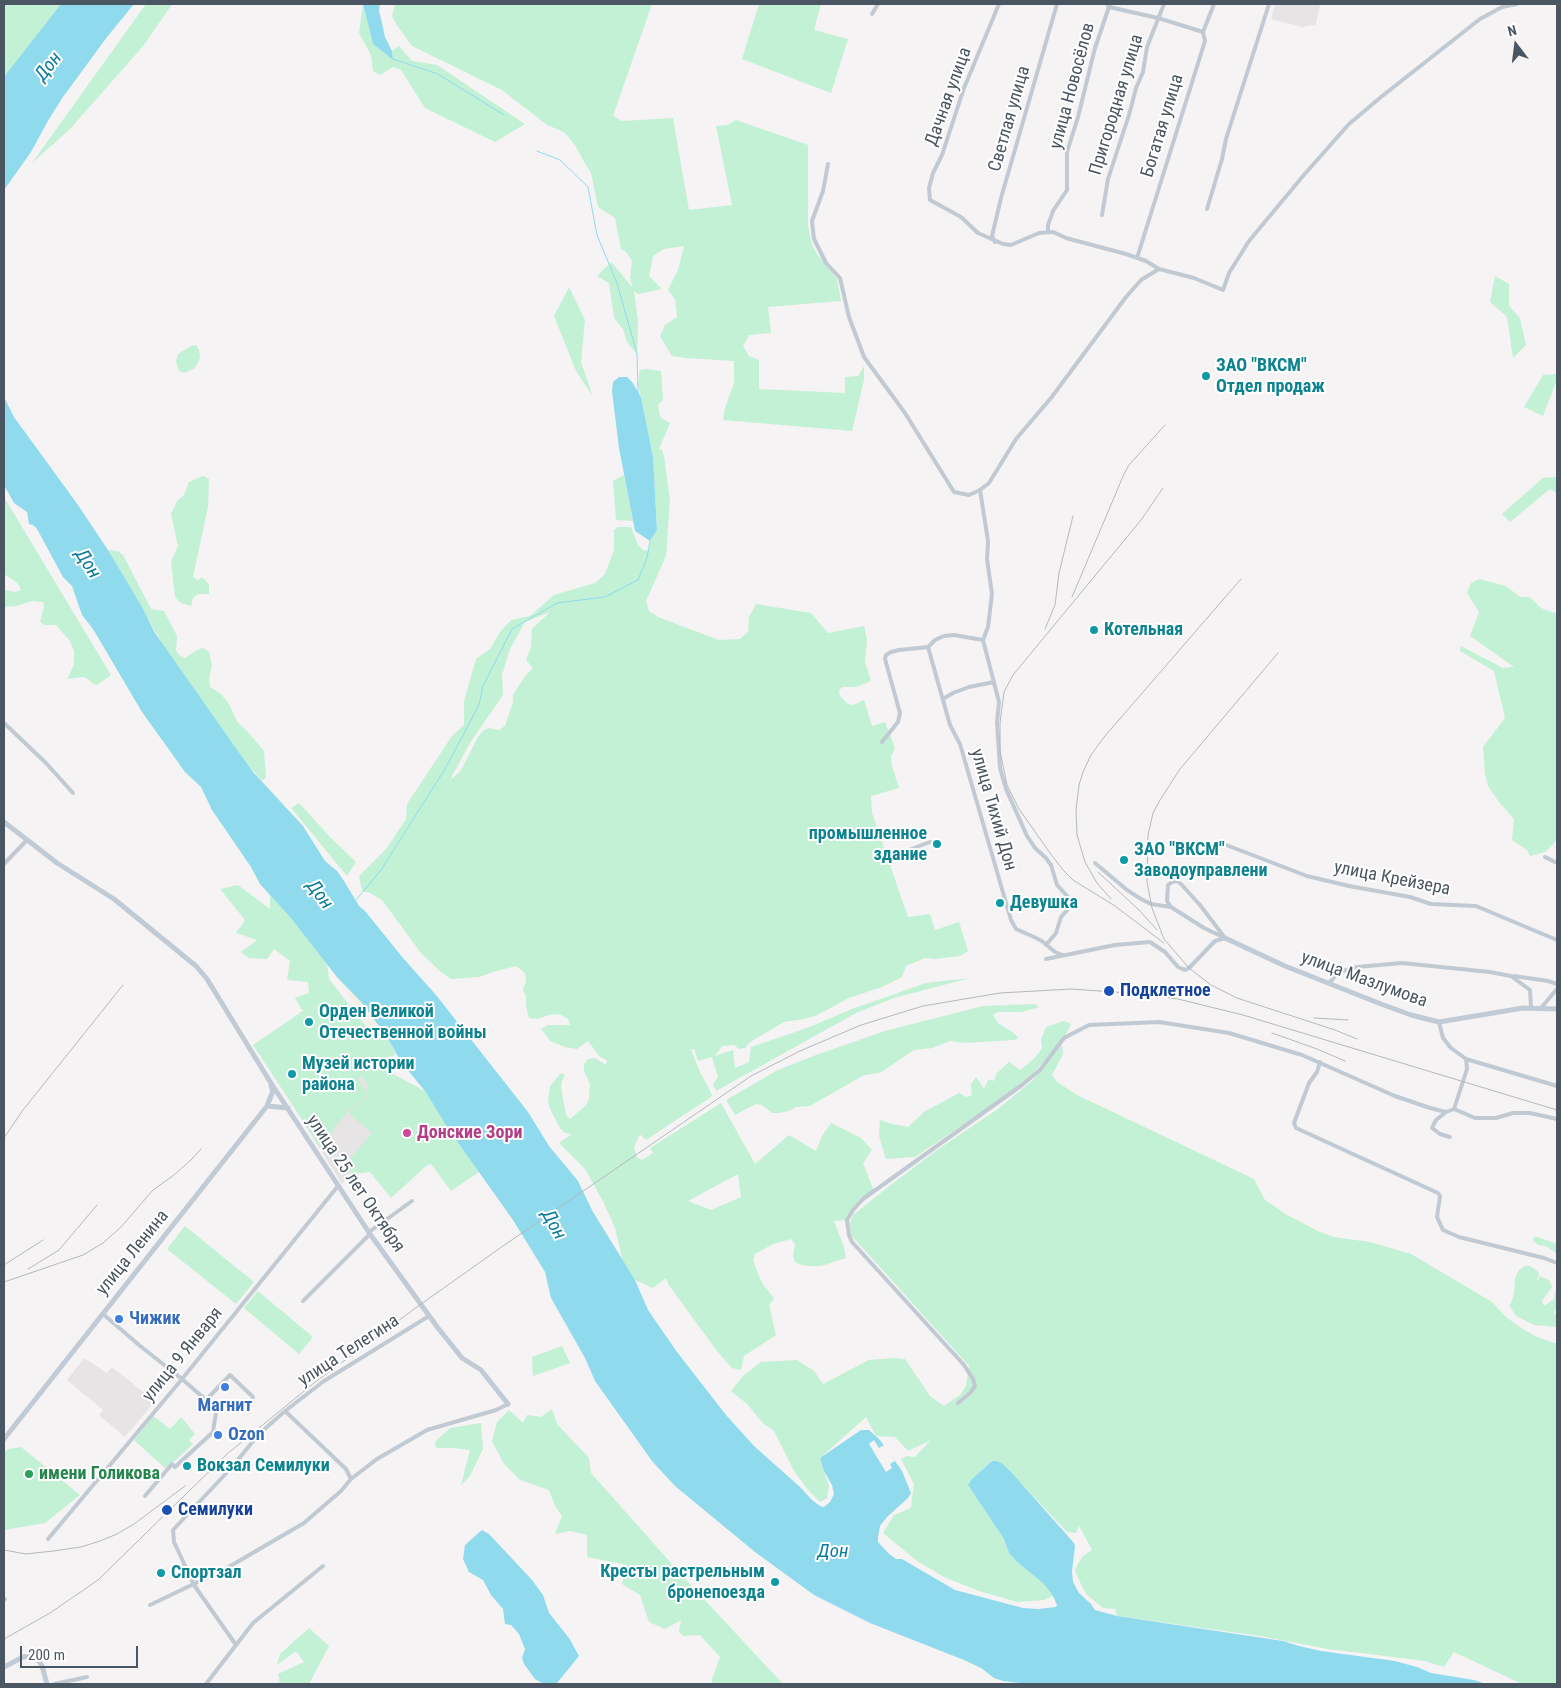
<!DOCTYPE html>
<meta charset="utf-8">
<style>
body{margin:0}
#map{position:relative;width:1561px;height:1688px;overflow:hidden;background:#f5f3f3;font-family:"Roboto Condensed",sans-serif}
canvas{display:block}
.frame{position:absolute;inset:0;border:5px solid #4a5661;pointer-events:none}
.north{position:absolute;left:1491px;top:20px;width:50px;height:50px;-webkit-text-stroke:4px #fff;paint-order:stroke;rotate:345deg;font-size:14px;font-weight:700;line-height:20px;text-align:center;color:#4a5661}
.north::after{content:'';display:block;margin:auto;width:18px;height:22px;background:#4a5661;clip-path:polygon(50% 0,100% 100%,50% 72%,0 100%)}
.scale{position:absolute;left:20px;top:1646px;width:118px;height:22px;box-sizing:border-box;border:2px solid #4a5661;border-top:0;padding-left:6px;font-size:15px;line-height:18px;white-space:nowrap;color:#4a5661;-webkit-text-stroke:4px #fff;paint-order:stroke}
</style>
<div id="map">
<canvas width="1561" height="1688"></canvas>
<div class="frame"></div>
<div class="north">N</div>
<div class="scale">200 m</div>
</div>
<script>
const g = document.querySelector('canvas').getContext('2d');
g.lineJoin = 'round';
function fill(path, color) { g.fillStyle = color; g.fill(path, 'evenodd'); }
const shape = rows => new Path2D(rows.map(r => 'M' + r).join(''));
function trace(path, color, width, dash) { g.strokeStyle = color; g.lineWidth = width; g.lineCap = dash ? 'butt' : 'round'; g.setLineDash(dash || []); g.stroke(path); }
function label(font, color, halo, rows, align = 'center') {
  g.font = font + ' "Roboto Condensed",sans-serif'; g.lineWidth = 4; g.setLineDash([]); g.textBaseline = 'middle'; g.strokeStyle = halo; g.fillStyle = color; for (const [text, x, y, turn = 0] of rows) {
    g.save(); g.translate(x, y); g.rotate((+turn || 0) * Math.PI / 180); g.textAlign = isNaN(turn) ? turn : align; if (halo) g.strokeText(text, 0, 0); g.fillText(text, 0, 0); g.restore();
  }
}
fill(shape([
 [1275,4,1320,4,1316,25,1302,27,1271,19],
 [374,1049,413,1098,342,1184,293,1106],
 [84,1358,107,1373,112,1367,155,1401,125,1437,99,1415,103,1410,67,1380]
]), '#e6e4e5');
fill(shape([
 [4,4,63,4,4,80],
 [146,4,172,4,144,45,70,129,32,163],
 [363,4,373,44,393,60,392,51,399,46,412,61,437,65,525,124,495,142,425,108,401,70,393,67,380,75,373,71,371,55,359,33],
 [395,4,652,4,613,116,622,121,673,118,689,210,732,205,716,126,727,125,736,120,808,145,808,225,812,245,817,254,837,279,841,301,768,307,771,333,749,335,743,346,749,356,759,360,759,389,845,393,845,377,858,376,864,366,864,380,852,431,723,420,725,408,734,383,734,361,686,358,672,356,660,336,665,325,677,317,675,299,668,290,678,270,684,246,664,249,653,256,649,276,662,289,638,294,634,291,638,321,637,354,627,342,623,329,614,318,609,283,597,276,611,262,633,288,630,278,632,261,626,252,621,249,615,218,598,207,591,173,583,160,575,145,564,132,547,125,502,90,412,46,396,24,392,16],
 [759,4,821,4,814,30,848,39,831,93,742,59],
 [1495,276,1509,284,1509,306,1520,318,1526,345,1513,358,1507,317,1490,302],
 [569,287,585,320,581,362,593,397,576,371,554,316],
 [196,345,199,350,200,358,195,368,184,373,179,371,176,362,178,354,191,346],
 [645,369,661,371,663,400,658,405,659,412,661,418,670,423,659,449,662,450,664,456,670,500,666,556,646,601,649,611,658,617,719,640,740,639,748,632,749,617,756,604,811,613,828,633,864,626,867,639,865,662,871,681,856,687,843,687,839,690,840,696,848,704,853,705,864,700,872,726,885,722,895,748,891,757,892,766,899,788,871,796,872,813,908,917,930,914,935,930,959,922,968,951,960,956,935,959,925,958,906,966,902,977,882,987,849,998,817,1015,804,1019,784,1022,750,1042,745,1048,739,1049,734,1045,722,1046,715,1056,733,1050,735,1068,749,1062,751,1047,807,1028,852,1009,926,983,970,978,894,998,856,1013,716,1091,713,1084,718,1077,712,1057,698,1061,694,1049,691,1049,699,1070,712,1095,711,1097,646,1140,641,1135,639,1136,634,1147,637,1157,642,1160,653,1153,650,1148,721,1103,755,1164,789,1135,816,1151,822,1136,831,1123,861,1138,872,1150,863,1163,874,1191,863,1199,847,1220,834,1221,844,1247,846,1258,821,1266,807,1266,801,1265,795,1262,793,1256,795,1244,791,1239,773,1244,755,1254,753,1261,762,1283,774,1298,769,1305,776,1335,744,1356,741,1370,732,1368,717,1351,668,1284,666,1278,653,1288,635,1280,623,1262,615,1228,604,1203,585,1169,559,1143,572,1134,565,1133,560,1128,550,1109,548,1102,550,1086,561,1073,565,1075,562,1081,561,1088,566,1115,570,1119,586,1105,589,1099,590,1084,584,1071,584,1064,588,1059,595,1058,606,1065,607,1060,600,1057,588,1041,577,1049,565,1047,550,1041,541,1029,548,1025,570,1025,568,1019,559,1014,549,1015,538,1019,529,1018,526,1005,526,996,523,990,526,981,525,973,516,966,493,972,479,977,451,979,441,972,421,953,382,900,370,893,362,891,359,876,387,848,406,819,407,804,452,736,464,725,464,701,476,659,490,649,500,632,511,620,530,616,554,595,595,583,605,574,614,550,614,530,618,527,631,527,638,545,643,550,649,551,650,541,657,530,653,457,638,383,640,370],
 [550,612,532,629,531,647,526,660,533,668,525,676,513,695,513,702,505,726,499,730,489,728,484,730,478,737,460,772,450,780,470,743,503,695,502,675,510,649,525,622],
 [738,1174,741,1197,711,1210,688,1201],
 [1557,374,1557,379,1543,416,1524,407,1543,375],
 [624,475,633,521,616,520,613,481],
 [203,476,209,479,208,507,193,577,198,580,202,577,209,584,209,594,198,594,193,598,191,606,181,603,175,597,171,562,178,546,171,514,177,501,184,495,189,482],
 [1554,477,1557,478,1557,493,1550,489,1510,522,1502,514,1543,478],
 [4,497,111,675,97,685,92,683,88,679,84,677,67,679,74,665,74,651,70,641,56,625,45,625,40,622,44,607,43,602,32,601,16,606,4,607,4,590,15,592,21,590,19,585,16,582,4,574],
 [108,550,118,551,123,555,151,609,164,611,177,636,176,650,179,655,185,658,197,650,203,648,209,652,212,665,209,679,210,687,221,694,229,704,237,722,247,731,264,751,266,777,262,781,240,755,165,648],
 [1479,579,1506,586,1520,597,1530,597,1541,608,1557,614,1557,840,1545,852,1530,856,1527,850,1512,840,1514,819,1499,802,1488,786,1485,774,1483,747,1505,718,1494,671,1460,651,1461,646,1503,668,1514,667,1470,636,1479,612,1467,593,1471,583],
 [299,803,331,838,356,862,347,876,291,808],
 [238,885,270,909,270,895,290,917,327,964,329,979,371,1033,387,1037,391,1044,396,1055,370,1062,425,1091,449,1130,479,1172,451,1191,431,1164,426,1166,391,1198,370,1172,352,1174,344,1166,372,1133,348,1113,369,1095,366,1090,369,1087,362,1076,358,1079,368,1095,347,1112,320,1147,253,1045,304,1010,301,1009,295,998,309,993,308,982,287,980,290,961,274,949,267,959,249,958,241,952,257,940,236,933,245,920,220,889],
 [1035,1004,1039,1007,1022,1012,998,1012,993,1015,998,1023,1015,1034,1018,1038,1014,1040,964,1043,950,1041,933,1048,914,1050,880,1073,864,1075,810,1106,796,1107,789,1111,779,1113,772,1113,762,1105,756,1104,735,1115,726,1100,778,1070,816,1055,885,1031,983,1006],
 [1064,1021,1071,1024,1064,1038,1025,1083,915,1157,886,1159,879,1136,880,1120,892,1124,908,1127,924,1112,959,1093,966,1097,972,1095,971,1084,976,1077,984,1089,988,1080,993,1080,994,1082,996,1074,1009,1062,1020,1070,1035,1058,1042,1048,1041,1039,1046,1027],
 [1062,1045,1063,1054,1052,1075,1057,1082,1077,1095,1254,1179,1265,1200,1287,1215,1320,1232,1334,1237,1370,1242,1411,1254,1492,1302,1505,1316,1521,1328,1537,1337,1557,1344,1557,1684,1522,1684,1454,1652,1444,1667,1425,1661,1328,1649,1260,1636,1117,1616,1115,1609,1103,1608,1086,1594,1077,1576,1075,1569,1083,1556,1092,1550,1079,1526,1076,1533,1067,1532,1003,1464,992,1461,971,1480,969,1486,1004,1539,1009,1553,1016,1561,1044,1584,1053,1596,1044,1600,1017,1602,979,1591,944,1577,917,1561,883,1533,894,1515,911,1508,914,1484,901,1459,907,1456,915,1457,931,1440,908,1451,895,1437,876,1436,866,1417,820,1458,829,1486,827,1498,820,1502,809,1491,794,1471,774,1431,764,1424,746,1403,731,1391,743,1376,761,1362,797,1360,814,1371,823,1384,869,1360,895,1358,905,1359,930,1396,944,1406,960,1395,966,1386,969,1366,851,1235,850,1223,853,1215,892,1184,937,1150,998,1109,1033,1080],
 [185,1226,254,1282,236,1304,167,1249],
 [1535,1236,1557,1244,1557,1254,1546,1246,1538,1245,1533,1240],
 [1525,1266,1530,1266,1536,1270,1539,1273,1537,1280,1539,1279,1539,1276,1549,1280,1552,1287,1542,1301,1544,1306,1554,1299,1555,1292,1557,1291,1557,1308,1555,1310,1554,1314,1557,1315,1557,1327,1534,1325,1516,1316,1509,1305,1511,1303,1514,1294,1515,1278,1519,1270],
 [258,1291,313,1337,299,1354,244,1308],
 [562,1346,570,1363,533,1376,532,1357],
 [552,1409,557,1424,589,1458,591,1473,688,1582,783,1684,712,1684,712,1679,720,1657,700,1635,683,1636,679,1632,681,1620,665,1629,649,1622,640,1595,622,1584,627,1565,587,1557,587,1535,570,1531,555,1534,562,1516,555,1506,549,1490,520,1480,504,1464,492,1441,497,1422,509,1410,523,1423,527,1415,541,1417],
 [153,1416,170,1429,181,1417,195,1434,189,1440,193,1444,166,1469,134,1440],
 [481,1423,483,1449,470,1476,461,1485,470,1450,454,1448,436,1448,435,1442,450,1428],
 [21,1447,80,1495,45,1523,4,1530,4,1453,8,1449],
 [309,1628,329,1646,309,1684,280,1684,278,1674,304,1662,296,1651,277,1665,280,1654]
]), '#c3f1d5');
fill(shape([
 [337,977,362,1003,387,1037,373,1031]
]), '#f5f0e5');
fill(shape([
 [61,4,134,4,107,37,63,97,49,119,31,152,4,190,4,77],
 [363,4,380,4,379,10,385,37,392,51,393,60,373,44],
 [619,377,627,377,632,382,641,397,653,457,657,530,650,541,635,531,619,448,612,391,613,382],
 [4,397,14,417,78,505,108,550,142,607,155,633,240,754,254,773,303,826,325,861,337,871,344,881,359,906,365,911,403,958,436,995,528,1112,549,1146,578,1181,593,1212,635,1280,648,1310,677,1352,726,1415,754,1446,800,1487,812,1500,820,1506,824,1507,830,1502,834,1494,832,1485,824,1471,820,1458,861,1430,869,1430,880,1440,902,1471,911,1493,908,1498,887,1517,880,1526,878,1537,878,1542,889,1554,896,1559,902,1559,955,1590,1023,1608,1038,1609,1056,1607,1057,1605,1053,1596,1044,1584,1016,1561,1009,1553,1004,1539,968,1485,971,1480,992,1461,997,1461,1003,1464,1012,1473,1074,1543,1075,1546,1072,1571,1073,1582,1079,1593,1091,1604,1095,1610,1117,1616,1283,1641,1299,1646,1321,1651,1395,1661,1417,1667,1431,1673,1474,1680,1486,1684,1143,1684,1121,1683,1029,1684,1003,1681,994,1678,981,1668,964,1660,870,1623,814,1595,755,1552,675,1486,652,1461,595,1381,585,1358,551,1298,545,1272,513,1220,449,1130,425,1091,401,1062,387,1037,362,1003,337,977,290,917,260,884,251,867,212,810,201,787,185,772,142,712,93,629,82,615,72,586,63,577,37,529,33,525,29,524,27,512,14,503,4,485],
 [482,1530,489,1534,532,1580,543,1595,549,1613,569,1638,579,1656,557,1683,544,1684,535,1679,524,1664,522,1658,525,1649,519,1634,511,1625,505,1624,503,1609,491,1595,483,1580,469,1572,463,1559,465,1545]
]), '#90daee');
fill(shape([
 [874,1440,879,1448,884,1445,895,1461,890,1464,892,1468,886,1472,869,1444]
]), '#f5f3f3');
trace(shape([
 [393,59,438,74,504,115],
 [537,151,560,160,588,187,597,235,617,283,637,354,638,392],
 [356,900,381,870,445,769,479,705,483,686,512,629,557,603,605,597,638,580,647,558,650,541]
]), '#90daee', 1);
trace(shape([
 [999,4,964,88,942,155,933,173,929,188,930,200,961,217,978,233,1003,244,1011,245,1039,233,1053,232,1066,238,1126,254,1146,261,1159,269,1194,278,1223,290,1229,273,1249,241,1303,176,1349,124,1381,97,1480,19,1502,7,1517,4],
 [1107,4,1109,7,1158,18,1203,32],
 [872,14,878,4],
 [828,164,823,191,812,221,814,239,826,263,840,278,849,317,864,357,905,413,954,492,969,495,980,490],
 [1207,209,1222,159,1226,139,1269,4],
 [1102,215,1108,179,1129,115,1136,88,1143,72,1147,47,1164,4],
 [1048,232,1048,225,1053,211,1067,190,1067,152,1078,117,1095,48,1110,4],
 [995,242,992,236,1001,198,1057,4],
 [1137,258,1205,41,1203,32,1214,4],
 [928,647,950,725,960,744,1011,920,1016,929,1034,937,1042,941,1055,952,1063,955],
 [943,699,953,693,969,687,994,682],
 [4,723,46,763,73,793],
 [882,742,898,722,900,713,885,659,886,655,891,652,899,650,928,647,935,640,944,636,954,635,983,640],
 [1221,843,1307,876,1349,886,1410,897,1431,904,1476,906,1557,940],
 [1545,857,1557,863],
 [882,860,930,842],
 [1095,863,1127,890,1141,899,1151,904,1171,907],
 [4,864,26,841],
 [1177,881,1181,884,1200,905,1225,938,1204,928,1171,907,1167,901,1168,885,1172,882,1177,881],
 [1046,945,1056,933,1061,917,1069,908,1070,902,1069,898,1057,885,1051,865,1046,858,1035,848,1027,836,1006,789,1000,768,997,723,999,702,983,640,988,627,992,594,987,559,988,541,980,490,989,483,1016,439,1051,398,1126,297,1141,280,1159,269],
 [1046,959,1115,945,1150,942,1165,952,1178,967,1185,970,1189,968,1215,941,1225,938],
 [1514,976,1548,981,1557,984],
 [1329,983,1339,972,1357,967,1402,963,1490,972,1511,976,1530,990,1531,1007],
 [1541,1008,1557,989],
 [1439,1022,1443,1038,1451,1048,1466,1059,1557,1086],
 [1320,1062,1317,1072,1309,1083,1294,1123,1296,1128,1438,1193,1440,1196,1437,1217,1443,1230,1459,1237,1544,1258,1557,1263],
 [1454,1109,1467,1069,1466,1059],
 [1446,1112,1436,1120,1432,1128,1440,1134,1450,1137],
 [369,1232,412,1201],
 [303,1301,370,1234],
 [103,1314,139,1345,182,1379,206,1400,216,1412,213,1432,175,1467,172,1464,145,1496],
 [206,1400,230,1375,253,1397],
 [958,1403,970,1393,975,1386,973,1379,964,1365,852,1242,849,1235,847,1220,853,1210,863,1199,1022,1085,1040,1070,1064,1038,1089,1025,1159,1022,1229,1033,1302,1055,1395,1096,1430,1108,1446,1112,1454,1109,1475,1118,1496,1118,1513,1113,1530,1113,1557,1119],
 [285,1411,346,1469,351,1479],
 [48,1539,182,1379,338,1186],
 [4,1600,5,1599],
 [150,1605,227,1568,304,1523,341,1491,351,1479,377,1459,427,1430,496,1410,508,1404],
 [236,1645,194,1585,174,1542,173,1530,232,1467,259,1434,285,1411,324,1381,429,1316],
 [54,1684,87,1677],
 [206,1684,253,1623,323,1566]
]), '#c1cad2', 4);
trace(shape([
 [4,822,57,863,114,899,196,966,207,979,269,1080,370,1234,438,1328,462,1358,481,1370,508,1404],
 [1225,938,1285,966,1381,1004,1411,1015,1439,1022,1523,1008,1557,1009],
 [267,1106,288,1108],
 [4,1439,267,1106,273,1091,271,1086],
 [4,1667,23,1657,30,1656,39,1661,42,1666,47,1684]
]), '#c1cbd6', 5);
trace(shape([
 [1163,488,1141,520,1013,675,1004,692,1000,723,1000,751,1007,785,1019,809,1050,853,1063,870,1073,880,1115,906,1164,943],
 [1072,597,1124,474,1129,465,1165,425],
 [1045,629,1055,605,1059,573,1073,516],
 [1278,653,1180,769,1160,800,1153,813,1148,835,1147,882,1152,908,1164,939,1189,968,1211,985,1237,998,1335,1030,1357,1039],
 [1098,872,1139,910,1157,930],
 [1111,899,1097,883,1085,862,1077,835,1076,810,1079,785,1083,772,1091,755,1105,736,1241,579],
 [1314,1018,1348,1020],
 [1272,1033,1317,1049,1345,1061],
 [4,1138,23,1110,123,985],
 [4,1265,43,1240],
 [28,1269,59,1250,97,1205],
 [4,1282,83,1255,103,1243,121,1227,153,1190,174,1175,191,1160,201,1149],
 [4,1550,26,1554,53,1551,81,1547,100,1541,117,1534,134,1524,185,1486],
 [4,1639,50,1613,98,1580,227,1454,314,1383,421,1304,503,1246,751,1076,800,1051,861,1025,923,1006,1000,993,1071,989,1143,994,1178,999,1243,1015,1557,1110]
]), '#b5b8bd', 1);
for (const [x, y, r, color] of [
 [1206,376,5,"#0f9aa8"],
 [1094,630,5,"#0f9aa8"],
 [937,844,5,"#0f9aa8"],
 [1124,860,5,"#0f9aa8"],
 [1000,903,5,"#0f9aa8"],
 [1109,991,6,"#1a4fb4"],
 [309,1022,5,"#0f9aa8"],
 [292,1074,5,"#0f9aa8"],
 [407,1133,5,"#d1479c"],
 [119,1319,5,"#3f7fe0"],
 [225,1387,5,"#3f7fe0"],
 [218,1435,5,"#3f7fe0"],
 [187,1466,5,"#0f9aa8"],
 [29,1474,5,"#2e9e5b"],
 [167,1510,6,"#1a4fb4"],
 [161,1573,5,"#0f9aa8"],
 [775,1582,5,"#0f9aa8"]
]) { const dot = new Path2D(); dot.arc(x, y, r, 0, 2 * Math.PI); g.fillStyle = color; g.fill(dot); trace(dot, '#fff', 2); }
label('18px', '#4a5661', '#fff', [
 ["улица Новосёлов",1073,86,-75],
 ["Дачная улица",949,97,-70],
 ["Пригородная улица",1117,105,-73],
 ["Светлая улица",1010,119,-74],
 ["Богатая улица",1163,126,-73],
 ["улица Тихий Дон",993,810,74],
 ["улица Крейзера",1392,879,11],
 ["улица Мазлумова",1364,980,20],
 ["улица 25 лет Октября",355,1184,56],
 ["улица Ленина",133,1253,-51],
 ["улица Телегина",349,1351,-33],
 ["улица 9 Января",183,1355,-51]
]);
label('bold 18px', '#0d838f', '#fff', [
 ["ЗАО \"ВКСМ\"",1216,366],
 ["Отдел продаж",1216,387],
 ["Котельная",1104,630],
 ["промышленное",927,834,"right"],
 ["здание",927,855,"right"],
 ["ЗАО \"ВКСМ\"",1134,850],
 ["Заводоуправлени",1134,871],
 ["Девушка",1010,903],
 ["Орден Великой",319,1012],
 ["Отечественной войны",319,1033],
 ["Музей истории",302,1064],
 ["района",302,1085],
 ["Вокзал Семилуки",197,1466],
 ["Кресты растрельным",765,1572,"right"],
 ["бронепоезда",765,1593,"right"],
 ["Спортзал",171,1573]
], 'left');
label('bold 18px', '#164399', '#fff', [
 ["Подклетное",1120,991],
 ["Семилуки",178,1510]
], 'left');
label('bold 18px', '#b23c85', '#fff', [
 ["Донские Зори",417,1133]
], 'left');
label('bold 18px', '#366cbe', '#fff', [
 ["Чижик",129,1319],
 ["Магнит",225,1406,"center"],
 ["Ozon",228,1435]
], 'left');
label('bold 18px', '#27864d', '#fff', [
 ["имени Голикова",39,1474]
], 'left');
label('italic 19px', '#0c7c9b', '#fff', [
 ["Дон",49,67,-52],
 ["Дон",87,564,57],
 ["Дон",319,895,53],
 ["Дон",553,1225,61],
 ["Дон",833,1552]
]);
</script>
